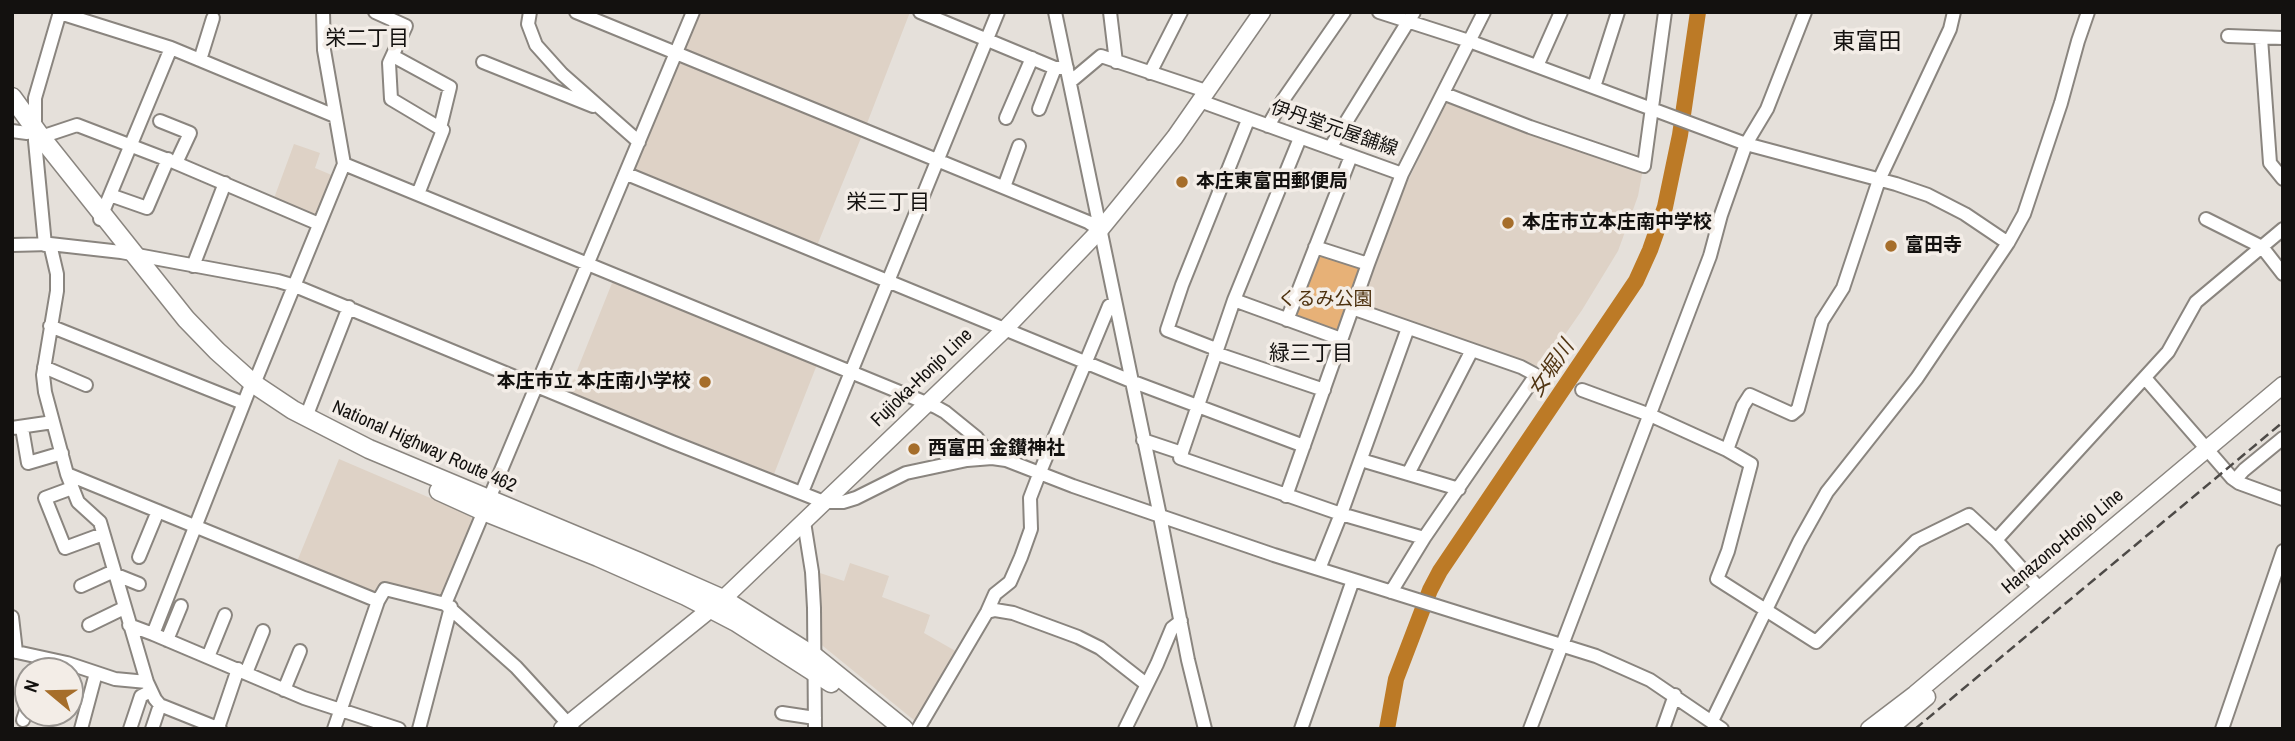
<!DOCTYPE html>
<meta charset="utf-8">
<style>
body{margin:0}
#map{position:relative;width:2295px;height:741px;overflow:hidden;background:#e5e0da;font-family:"Archivo Narrow",sans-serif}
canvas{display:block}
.frame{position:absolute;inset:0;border:14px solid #13110f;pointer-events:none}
.north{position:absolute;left:14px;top:657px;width:70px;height:70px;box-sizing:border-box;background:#f3ede7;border:2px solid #999591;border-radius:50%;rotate:289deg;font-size:19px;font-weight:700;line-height:28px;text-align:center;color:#13110f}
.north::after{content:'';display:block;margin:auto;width:24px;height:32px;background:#a66e2b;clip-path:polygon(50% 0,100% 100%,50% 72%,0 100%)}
</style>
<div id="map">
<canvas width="2295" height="741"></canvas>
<div class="frame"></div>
<div class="north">N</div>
</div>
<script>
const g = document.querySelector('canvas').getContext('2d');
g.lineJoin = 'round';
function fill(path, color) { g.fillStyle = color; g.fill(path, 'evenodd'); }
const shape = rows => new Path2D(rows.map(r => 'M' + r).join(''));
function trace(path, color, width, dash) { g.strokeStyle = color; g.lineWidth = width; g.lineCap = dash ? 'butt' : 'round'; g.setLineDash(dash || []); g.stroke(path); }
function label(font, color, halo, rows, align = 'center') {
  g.font = font + ' "Archivo Narrow","Noto Sans JP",sans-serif'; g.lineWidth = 7; g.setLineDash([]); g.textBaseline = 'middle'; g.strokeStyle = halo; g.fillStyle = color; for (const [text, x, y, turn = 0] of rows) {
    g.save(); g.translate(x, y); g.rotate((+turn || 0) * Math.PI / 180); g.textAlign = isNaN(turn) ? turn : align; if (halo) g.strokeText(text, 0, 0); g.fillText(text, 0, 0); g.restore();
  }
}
fill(shape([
 [697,12,910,12,866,126,684,52,682,48],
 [677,60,863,133,816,248,632,171],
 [1451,101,1643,169,1638,196,1618,251,1582,310,1542,368,1521,360,1520,363,1358,303,1402,183,1407,183,1446,103],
 [294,144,320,153,315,168,334,176,320,220,273,201],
 [614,278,818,362,774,474,568,393],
 [339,459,470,515,473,521,442,596,436,598,385,584,374,595,296,564],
 [850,563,889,576,882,597,930,615,924,633,959,653,920,721,915,721,818,642,814,571,844,581]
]), '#ded2c6');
fill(shape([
 [1317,252,1363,268,1340,332,1337,333,1294,319]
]), '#e7b177');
trace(shape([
 [1387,729,1396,679,1430,590,1440,571,1636,281,1650,250,1665,207,1680,135,1698,12]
]), '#bc7a26', 16);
const minor = shape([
 [375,12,406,26,389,63,391,99,443,130,418,194],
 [530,12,528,24,536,45,562,74,639,142],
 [576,12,1088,222,1100,230],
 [920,12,1055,68,1067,68],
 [1055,12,1160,516,1188,660,1205,729],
 [1110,12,1116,62],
 [1379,12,1469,41,1746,144,1896,184,1928,195,1965,214,2008,243],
 [1954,12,1950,29,1879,180,1843,288,1822,321,1798,409,1792,414,1750,395,1743,406,1727,450,1751,464,1728,551,1717,579,1816,642,1916,541,1969,515,1996,540,2040,589],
 [60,13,171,48,335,116],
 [2228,36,2283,38],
 [2261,38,2270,163,2283,179],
 [393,56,450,87,440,128],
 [200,60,213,18],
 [483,62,593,106],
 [1537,66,1561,12],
 [1150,73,1181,12],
 [1070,82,1101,56,1206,91],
 [1594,87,1618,12],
 [1445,94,1530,127,1644,166,1665,12],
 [1200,101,1402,174],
 [1039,109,1055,68],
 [1006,118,1032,58],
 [160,121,190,133,176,163],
 [1268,126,1283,100,1344,12],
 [12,131,27,133],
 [41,137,77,125,176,163,319,224],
 [1300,138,1234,300,1180,458,1341,514,1424,538],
 [1330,148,1414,12],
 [344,164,936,407,945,412,977,438,992,458],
 [627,174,1131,381,1304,446],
 [1004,187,1019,146],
 [110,195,147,208,168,159],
 [100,219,171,48],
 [2206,219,2262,247,2283,274],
 [50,244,57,274,57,291,43,375,45,392,67,474,78,502,100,522,147,682,155,699,160,705,220,729],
 [12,245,50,244,121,252,278,281,295,286,672,442,824,502,843,502,856,498,906,473,967,460,992,458,1006,460,1073,486,1274,555,1596,656,1650,680,1722,729],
 [45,245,35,141,35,98,60,12],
 [1315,247,1368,264],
 [193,266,225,183],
 [1234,300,1341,339],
 [1352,308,1521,367,1536,375,1424,538,1391,592],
 [1287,320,1351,156],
 [50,326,243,403],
 [1216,349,1167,330,1182,285,1248,120],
 [1215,353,1324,390],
 [44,367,86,385],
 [2145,378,2232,478,2239,483,2283,499],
 [254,384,344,164,324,50,323,12],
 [1582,390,1650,415,1727,450],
 [306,417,349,307],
 [12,428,53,422],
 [22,428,28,463,62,453],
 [1143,440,1182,453],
 [1361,460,1459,489],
 [67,474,378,601,385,589,445,604,516,667,573,729],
 [1408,474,1472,350],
 [2235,480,2244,470,2283,438],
 [72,488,45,498,65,548,103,534],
 [802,492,998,12],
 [1286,496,1368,264,1402,174,1484,12],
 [804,522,812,572,814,608,815,729],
 [1996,540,2168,352,2196,302,2283,229],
 [139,557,158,511],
 [1319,569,1341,514,1408,328],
 [114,574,139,584],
 [81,586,114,571],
 [445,604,693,12],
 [987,612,995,610,1013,613,1078,637,1100,648,1146,684],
 [12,617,16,652],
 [89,625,124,608],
 [129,625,153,634,249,390],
 [153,634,304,698,399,729],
 [167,640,181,606],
 [12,651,67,663,115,679,147,682],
 [208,657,225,615],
 [246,673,263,631],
 [284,690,300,651],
 [782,713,815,718],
 [23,720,28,705],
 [1712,721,1799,542,1827,492,1917,378,2008,243,2024,214,2061,103,2078,41,2088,12],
 [218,728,238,669],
 [81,729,96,673],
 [130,729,141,696,151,691],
 [152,729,160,705],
 [334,729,378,601],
 [419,729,451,607],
 [918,729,987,612,995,594,1010,582,1021,557,1031,529,1030,498,1040,472,1109,306,1115,302],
 [1125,729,1157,664,1172,628,1181,621],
 [1301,729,1353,580],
 [1530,729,1710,256,1721,215,1746,144,1767,109,1805,12],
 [1663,729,1675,695],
 [2222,729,2283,551]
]);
const major = shape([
 [562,729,723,599,1005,329,1100,230,1140,181,1175,137,1262,12],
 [1869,729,1915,694,2283,385],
 [1889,729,1927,697]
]);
const highway = shape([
 [12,97,41,137,186,319,217,351,254,384,293,410,369,449,639,562,723,599,815,657,904,729],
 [439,491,483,511,598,557,686,596,736,622,831,683]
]);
trace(minor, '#8a857f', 16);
trace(major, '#8a857f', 19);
trace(highway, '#8a857f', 21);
trace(minor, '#fff', 12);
trace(major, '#fff', 16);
trace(highway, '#fff', 18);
trace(shape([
 [1915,729,2283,422]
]), '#4d4a47', 2.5, [10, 5]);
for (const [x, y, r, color] of [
 [1182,182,7,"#a66e2b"],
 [1508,223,7,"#a66e2b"],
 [1891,246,7,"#a66e2b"],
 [705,382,7,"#a66e2b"],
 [914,449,7,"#a66e2b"]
]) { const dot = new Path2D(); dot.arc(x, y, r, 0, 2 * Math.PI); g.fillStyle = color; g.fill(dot); trace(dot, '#f3ede7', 2.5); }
label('19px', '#13110f', '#f3ede7', [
 ["伊丹堂元屋舗線",1334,129,19],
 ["Fujioka-Honjo Line",922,378,-44],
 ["National Highway Route 462",424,447,24],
 ["Hanazono-Honjo Line",2063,542,-40]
]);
label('bold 19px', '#13110f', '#f3ede7', [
 ["本庄東富田郵便局",1196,182],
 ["本庄市立本庄南中学校",1522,223],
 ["富田寺",1905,246],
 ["本庄市立 本庄南小学校",691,382,"right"],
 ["西富田 金鑚神社",928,449]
], 'left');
label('19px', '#4c300e', '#f3ede7', [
 ["くるみ公園",1325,300]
]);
label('21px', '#13110f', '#f3ede7', [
 ["栄二丁目",367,39],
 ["栄三丁目",888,203],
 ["緑三丁目",1311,354]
]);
label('italic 21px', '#513513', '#f3ede7', [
 ["女堀川",1552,369,-56]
]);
label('23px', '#13110f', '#f3ede7', [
 ["東富田",1867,43]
]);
</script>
